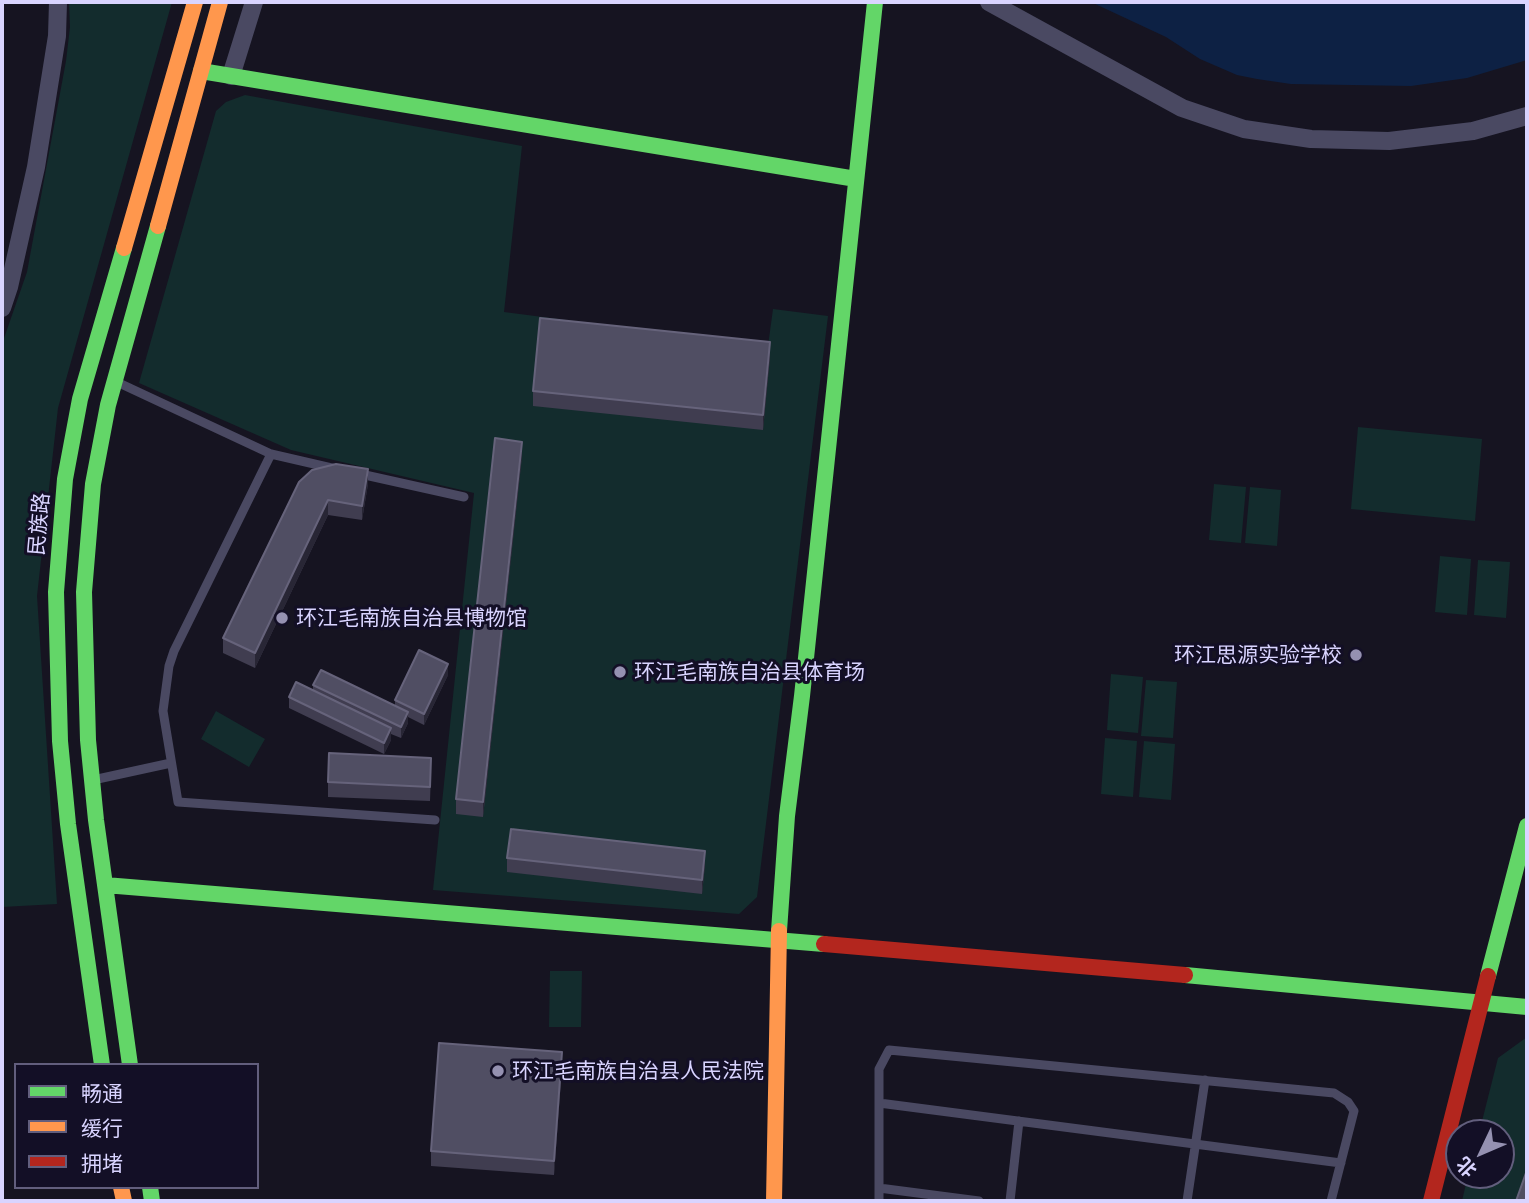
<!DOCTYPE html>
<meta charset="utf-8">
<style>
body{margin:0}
#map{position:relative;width:1529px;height:1203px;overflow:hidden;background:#161421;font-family:Barlow,"Noto Sans SC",sans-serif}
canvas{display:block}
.frame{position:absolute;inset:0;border:4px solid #d9d4ff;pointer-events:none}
.legend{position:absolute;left:14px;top:1063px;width:245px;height:126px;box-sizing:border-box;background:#130f26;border:2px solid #625e7d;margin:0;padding:9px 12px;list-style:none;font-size:21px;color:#d9d4ff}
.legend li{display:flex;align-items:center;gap:14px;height:35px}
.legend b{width:35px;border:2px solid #625e7d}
.north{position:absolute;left:1445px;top:1119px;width:70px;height:70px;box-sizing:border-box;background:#130f26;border:2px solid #625e7d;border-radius:50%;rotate:226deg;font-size:19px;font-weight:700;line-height:28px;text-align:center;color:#d9d4ff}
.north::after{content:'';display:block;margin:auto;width:24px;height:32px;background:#9591b1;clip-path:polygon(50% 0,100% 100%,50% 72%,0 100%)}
</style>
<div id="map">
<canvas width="1529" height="1203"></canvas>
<div class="frame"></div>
<ul class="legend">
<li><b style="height:9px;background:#63d668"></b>畅通</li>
<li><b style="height:9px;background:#ff974d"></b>缓行</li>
<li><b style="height:9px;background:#b3261e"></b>拥堵</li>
</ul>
<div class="north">北</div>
</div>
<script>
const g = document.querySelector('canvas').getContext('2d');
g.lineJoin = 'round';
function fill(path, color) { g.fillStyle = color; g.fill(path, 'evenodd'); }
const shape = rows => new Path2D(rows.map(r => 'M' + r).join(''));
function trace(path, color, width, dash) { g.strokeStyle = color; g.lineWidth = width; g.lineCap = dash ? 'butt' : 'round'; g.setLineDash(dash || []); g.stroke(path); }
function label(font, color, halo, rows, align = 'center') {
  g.font = font + ' Barlow,"Noto Sans SC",sans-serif'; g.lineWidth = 6; g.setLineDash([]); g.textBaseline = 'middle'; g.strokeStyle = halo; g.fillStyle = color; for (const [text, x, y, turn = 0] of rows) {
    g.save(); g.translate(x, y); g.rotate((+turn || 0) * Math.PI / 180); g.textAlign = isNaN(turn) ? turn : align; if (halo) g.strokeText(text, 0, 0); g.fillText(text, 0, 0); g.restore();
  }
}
fill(shape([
 [69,2,172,2,58,408,37,596,57,904,2,907,2,344,27,272,66,61,70,27],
 [245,95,522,146,504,312,768,346,773,309,828,316,757,897,739,914,433,890,474,493,291,450,139,383,216,111,226,102],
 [1358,427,1482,439,1475,521,1351,509],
 [1214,484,1246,487,1241,543,1209,540],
 [1250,487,1281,490,1277,546,1245,543],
 [1440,556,1471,559,1467,615,1435,612],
 [1478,560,1510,562,1506,618,1474,615],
 [1111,674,1143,677,1138,733,1107,730],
 [1146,680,1177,682,1173,738,1141,736],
 [216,711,265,739,249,767,201,739],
 [1105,738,1137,741,1133,797,1101,794],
 [1144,741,1175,744,1171,800,1139,797],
 [550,971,582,971,581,1027,549,1027],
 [1527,1037,1527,1201,1462,1201,1468,1175,1501,1175,1501,1133,1479,1133,1498,1058]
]), '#132c2d');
fill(shape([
 [1091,2,1527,2,1527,60,1467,78,1411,86,1291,84,1257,79,1237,75,1200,59,1166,37]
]), '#0d2144');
trace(shape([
 [119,383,271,454,336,469],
 [271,454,174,651,169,666,163,711,178,802,435,820],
 [356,473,464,497],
 [93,780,171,763],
 [879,1103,1341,1163],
 [879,1188,979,1201],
 [879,1201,879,1069,889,1050,1334,1093,1348,1102,1354,1111,1331,1201],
 [1010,1201,1019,1121],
 [1187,1201,1205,1080]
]), '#4a4962', 9);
trace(shape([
 [989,2,1182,108,1244,129,1311,139,1389,141,1473,131,1527,116],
 [231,76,254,2],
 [2,308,9,287,36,167,57,36,58,2]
]), '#4a4962', 18);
trace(shape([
 [201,71,856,179],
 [105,885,824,944],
 [779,931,787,816,802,696,875,2],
 [1185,975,1527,1007],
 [1488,976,1527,826],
 [102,1065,68,824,60,741,56,592,65,479,80,399,124,248],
 [130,1065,96,820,88,740,84,592,93,484,108,405,158,226],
 [150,1187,152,1201]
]), '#63d668', 16);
trace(shape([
 [158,226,220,2],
 [124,248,195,2],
 [121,1187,124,1201],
 [774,1201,779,931]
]), '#ff974d', 16);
trace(shape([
 [824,944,1185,975],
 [1431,1201,1488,976]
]), '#b3261e', 16);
fill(shape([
 [770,357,763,430,533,406,533,391],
 [522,456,483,817,456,814,456,799],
 [336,464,368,484,362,520,328,515,255,668,223,653,223,638],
 [448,675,424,725,408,717,408,723,401,738,391,734,391,740,384,754,289,708,289,697,313,691,313,685,395,706,395,700],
 [431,773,430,801,328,797,328,782],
 [507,858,705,865,702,894,507,872],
 [562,1067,554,1175,431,1166,431,1151]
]), '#403d50');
fill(shape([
 [770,342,770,357,763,430,763,415],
 [522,442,522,456,483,817,483,802],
 [368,469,368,484,362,520,362,506],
 [328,500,328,515,255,668,255,653],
 [448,664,448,675,424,725,424,714],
 [408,712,408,723,401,738,401,727],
 [391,728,391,740,384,754,384,743],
 [705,851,705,865,702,894,702,880],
 [562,1052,562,1067,554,1175,554,1161]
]), '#282635');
const building = shape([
 [540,318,770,342,763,415,533,391,540,318],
 [495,438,522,442,483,802,456,799,495,438],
 [336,464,368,469,362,506,328,500,255,653,223,638,299,482,312,470,336,464],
 [419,650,448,664,424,714,395,700,419,650],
 [321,670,408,712,401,727,313,685,321,670],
 [296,682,391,728,384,743,289,697,296,682],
 [329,753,431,758,430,787,328,782,329,753],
 [511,829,705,851,702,880,507,858,511,829],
 [439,1043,562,1052,554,1161,431,1151,439,1043],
 [1527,1170,1527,1201,1516,1201,1527,1170]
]);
fill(building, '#504e63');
trace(building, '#66637b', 2);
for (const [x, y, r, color] of [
 [282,618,7,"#9591b1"],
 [1356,655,7,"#9591b1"],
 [620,672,7,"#9591b1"],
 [498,1071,7,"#9591b1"]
]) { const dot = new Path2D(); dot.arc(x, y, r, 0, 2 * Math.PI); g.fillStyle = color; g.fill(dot); trace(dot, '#130f26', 2.5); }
label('21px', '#d9d4ff', '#130f26', [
 ["民族路",39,524,-85]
]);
label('21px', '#d9d4ff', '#130f26', [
 ["环江毛南族自治县博物馆",296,618],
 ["环江思源实验学校",1342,655,"right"],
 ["环江毛南族自治县体育场",634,672],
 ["环江毛南族自治县人民法院",512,1071]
], 'left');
</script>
